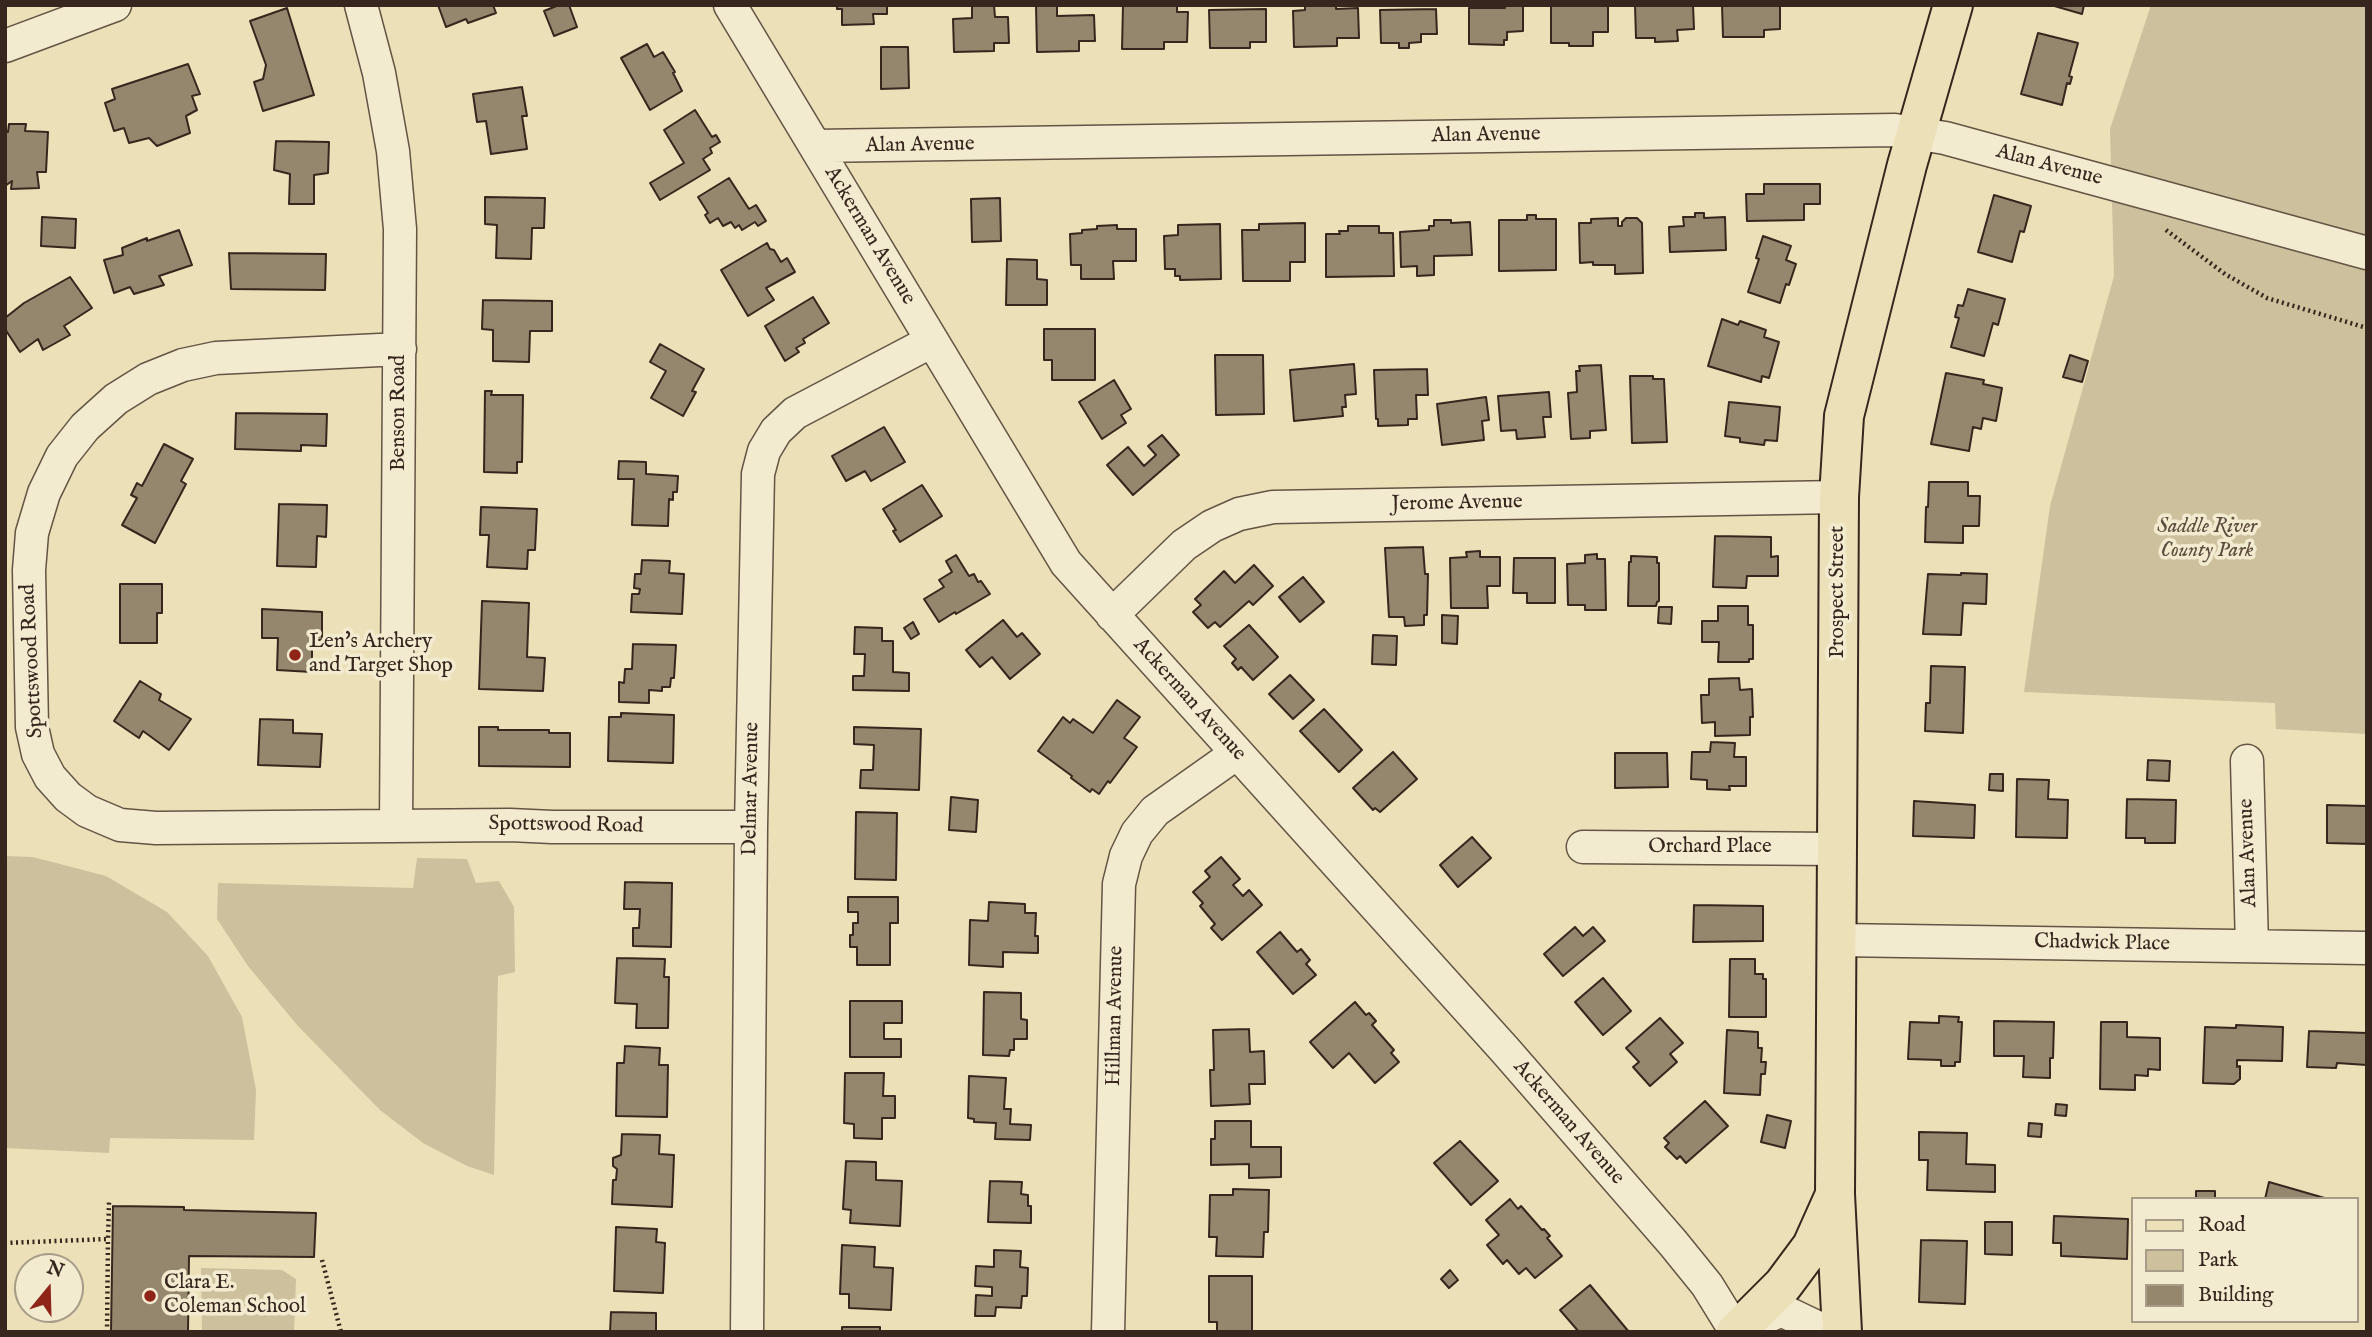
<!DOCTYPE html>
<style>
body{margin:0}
#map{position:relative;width:2372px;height:1337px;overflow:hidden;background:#ebe0b7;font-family:"IM FELL English",serif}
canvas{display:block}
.frame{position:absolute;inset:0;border:7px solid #36261d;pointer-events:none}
.legend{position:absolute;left:2131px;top:1197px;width:228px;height:126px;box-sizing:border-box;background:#f2ebd0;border:2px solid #a79c88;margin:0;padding:9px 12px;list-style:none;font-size:21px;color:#36261d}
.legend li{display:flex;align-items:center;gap:14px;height:35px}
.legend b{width:35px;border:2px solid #a79c88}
.north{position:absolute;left:14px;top:1253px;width:70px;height:70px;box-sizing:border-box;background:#f2ebd0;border:2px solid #a79c88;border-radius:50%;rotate:19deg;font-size:19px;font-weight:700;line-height:28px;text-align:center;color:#36261d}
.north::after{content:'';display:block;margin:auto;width:24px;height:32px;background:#8f2418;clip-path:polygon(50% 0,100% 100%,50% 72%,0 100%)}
</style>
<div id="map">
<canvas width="2372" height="1337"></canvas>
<div class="frame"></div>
<ul class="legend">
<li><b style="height:9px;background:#ebe0b7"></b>Road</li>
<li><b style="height:19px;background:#ccc09d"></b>Park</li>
<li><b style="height:19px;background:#94876d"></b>Building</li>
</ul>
<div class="north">N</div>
</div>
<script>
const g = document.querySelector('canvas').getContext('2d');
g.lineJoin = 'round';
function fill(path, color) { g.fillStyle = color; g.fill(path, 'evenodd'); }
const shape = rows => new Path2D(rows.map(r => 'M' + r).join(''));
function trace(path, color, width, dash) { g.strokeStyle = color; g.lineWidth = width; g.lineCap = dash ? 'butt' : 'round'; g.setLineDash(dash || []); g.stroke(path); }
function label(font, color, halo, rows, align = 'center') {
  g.font = font + ' "IM FELL English",serif'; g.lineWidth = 7; g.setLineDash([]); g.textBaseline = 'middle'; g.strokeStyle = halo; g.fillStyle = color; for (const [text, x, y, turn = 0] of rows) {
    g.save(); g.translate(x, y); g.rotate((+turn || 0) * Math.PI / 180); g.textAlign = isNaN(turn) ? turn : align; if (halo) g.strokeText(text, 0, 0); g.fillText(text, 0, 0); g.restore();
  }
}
fill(shape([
 [2151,5,2367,5,2367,734,2276,729,2275,703,2024,692,2050,506,2114,276,2110,129],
 [5,856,33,857,106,876,167,912,208,956,242,1017,256,1090,254,1140,110,1138,109,1153,5,1148],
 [417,858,467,859,476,883,499,881,514,907,515,972,498,976,494,1175,467,1166,423,1143,380,1110,298,1026,248,966,217,919,218,883,413,888],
 [201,1268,282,1270,296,1279,294,1332,202,1332]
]), '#ccc09d');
const building = shape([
 [438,5,493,5,496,13,468,23,466,19,446,27,438,5],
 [559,5,569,5,577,27,554,36,544,11,559,5],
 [837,5,887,5,887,14,873,14,874,24,842,25,842,9,837,9,837,5],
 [972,5,994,5,995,17,1008,17,1009,43,994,43,994,51,954,52,953,19,972,18,972,5],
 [1036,5,1057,5,1057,16,1094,15,1095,41,1079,41,1079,51,1037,52,1036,5],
 [1123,5,1177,5,1177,12,1188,12,1187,42,1164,42,1164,49,1122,49,1123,5],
 [1305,5,1336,5,1336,9,1358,8,1359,38,1337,38,1337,46,1294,47,1293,11,1305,10,1305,5],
 [1505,5,1523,5,1523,31,1507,32,1507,40,1504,40,1504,45,1469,44,1469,8,1505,8,1505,5],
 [1551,5,1608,5,1608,32,1593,32,1593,46,1569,46,1569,43,1551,43,1551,5],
 [1635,5,1693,5,1694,29,1677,30,1678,41,1655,42,1655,38,1636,38,1635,5],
 [1722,5,1780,5,1780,29,1764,30,1764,37,1723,37,1722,5],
 [2051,5,2084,5,2082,14,2051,5],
 [287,8,314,95,263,111,254,82,263,79,266,65,250,21,287,8],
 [1266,9,1266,42,1250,42,1250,48,1210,48,1209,10,1266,9],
 [1436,9,1437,34,1421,34,1421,42,1409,43,1409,48,1399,48,1399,43,1381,43,1380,10,1436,9],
 [2038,33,2078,43,2069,76,2072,77,2070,84,2067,83,2062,105,2021,94,2038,33],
 [647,44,654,57,663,52,675,72,673,73,682,91,650,110,621,58,647,44],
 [881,47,908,47,909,88,881,89,881,47],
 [188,64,200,94,192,96,197,110,186,116,190,133,157,146,149,138,129,143,124,128,114,131,105,103,115,99,112,89,188,64],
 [522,87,527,116,522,116,527,149,491,154,486,121,477,122,473,94,522,87],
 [695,110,712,137,716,135,720,142,710,148,712,153,703,159,710,170,660,200,650,183,684,163,664,130,695,110],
 [9,124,26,124,25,131,48,132,46,172,37,172,39,188,11,189,12,181,5,186,5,131,8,132,9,124],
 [276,141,329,142,328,173,314,175,314,204,289,204,290,174,274,170,276,141],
 [729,178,749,209,756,205,766,221,758,226,755,222,742,230,739,225,735,228,731,222,723,226,718,218,710,223,705,215,708,213,698,197,729,178],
 [1764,184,1820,184,1820,204,1804,204,1804,220,1747,221,1746,194,1764,194,1764,184],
 [1994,195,2031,206,2024,232,2020,231,2012,262,1978,252,1994,195],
 [485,197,545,198,544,228,532,228,531,259,496,258,497,225,485,224,485,197],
 [1000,198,1001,241,972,242,971,199,1000,198],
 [1695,213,1704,213,1704,218,1725,217,1726,250,1670,252,1669,227,1684,226,1683,217,1695,217,1695,213],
 [1527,215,1536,215,1536,219,1556,219,1556,270,1499,271,1499,220,1527,220,1527,215],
 [42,217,76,219,75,248,41,246,42,217],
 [1618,218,1618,226,1622,226,1622,222,1626,218,1637,218,1642,223,1643,273,1615,274,1615,265,1593,265,1593,262,1580,263,1579,223,1591,223,1591,219,1618,218],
 [1434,220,1451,220,1451,223,1470,222,1472,255,1434,256,1434,275,1417,276,1417,266,1401,267,1400,232,1429,230,1429,226,1434,226,1434,220],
 [1305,223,1305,262,1290,262,1290,281,1243,281,1242,230,1259,230,1259,224,1305,223],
 [1220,224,1221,279,1180,280,1180,276,1175,276,1175,269,1165,269,1164,236,1178,235,1178,225,1220,224],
 [1117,225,1117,229,1136,229,1136,261,1113,261,1114,279,1081,279,1081,265,1071,265,1070,234,1082,233,1082,230,1097,229,1097,226,1117,225],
 [1348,226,1379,226,1379,233,1393,233,1394,276,1326,277,1326,234,1340,234,1339,231,1348,231,1348,226],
 [179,230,192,265,159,276,164,285,134,294,130,287,114,293,104,260,123,255,122,248,147,238,147,241,179,230],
 [1763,236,1791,246,1786,260,1796,264,1789,285,1786,284,1780,303,1748,292,1759,259,1756,258,1763,236],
 [767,243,770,249,774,250,781,262,787,258,795,272,766,288,774,300,748,316,721,270,767,243],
 [229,253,326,254,325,290,231,289,229,253],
 [1007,259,1037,260,1037,279,1047,280,1047,305,1006,305,1007,259],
 [70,277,92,308,64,326,70,335,43,350,38,339,20,352,5,329,5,318,24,303,70,277],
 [1968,289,2005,299,1998,325,1993,323,1984,356,1951,347,1959,318,1955,317,1958,305,1963,306,1968,289],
 [813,297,829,323,803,339,805,343,796,348,799,352,785,361,765,326,813,297],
 [483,300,552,301,552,331,530,331,529,362,493,361,493,330,482,329,483,300],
 [1722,319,1738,325,1740,321,1766,330,1764,337,1779,342,1769,378,1762,376,1761,382,1708,366,1722,319],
 [1044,329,1095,329,1095,380,1052,380,1052,360,1044,360,1044,329],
 [660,344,704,369,692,391,696,392,683,416,651,398,666,371,650,362,660,344],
 [1215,355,1263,355,1264,414,1216,415,1215,355],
 [2070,355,2088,361,2082,382,2063,377,2070,355],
 [1354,364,1356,394,1345,395,1346,407,1342,407,1343,416,1294,421,1290,370,1354,364],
 [1601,365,1606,430,1590,431,1590,438,1571,439,1568,393,1577,392,1576,371,1580,371,1579,366,1601,365],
 [1427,369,1428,395,1416,395,1417,419,1408,419,1408,425,1378,426,1378,419,1376,419,1374,370,1427,369],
 [1946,373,1984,380,1983,384,2002,388,1996,421,1983,418,1981,429,1973,427,1969,451,1931,444,1946,373],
 [1630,376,1653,376,1653,379,1664,379,1667,442,1632,443,1630,376],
 [1114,380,1131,409,1121,415,1126,423,1102,439,1079,402,1114,380],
 [485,391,492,391,491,395,523,395,522,462,517,462,517,473,484,472,485,391],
 [1549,392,1551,417,1543,417,1545,437,1517,439,1516,430,1501,431,1498,396,1549,392],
 [1486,397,1489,420,1482,421,1484,440,1442,445,1437,404,1486,397],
 [1729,402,1780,407,1777,441,1765,440,1764,445,1740,442,1740,438,1725,436,1729,402],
 [236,413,327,414,326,446,301,445,301,451,235,449,236,413],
 [884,427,905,462,871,481,865,471,846,481,832,456,884,427],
 [1162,435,1179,455,1133,495,1107,465,1128,447,1144,466,1156,455,1148,446,1162,435],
 [164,444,193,459,181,481,186,484,155,543,122,525,137,498,131,495,137,483,142,486,164,444],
 [619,461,646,462,646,474,678,476,677,492,673,492,673,500,669,499,668,526,632,525,634,479,618,479,619,461],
 [1929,482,1968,482,1968,496,1980,496,1979,526,1963,526,1963,543,1925,542,1926,507,1928,507,1929,482],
 [922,485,942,516,900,542,893,531,896,530,883,509,922,485],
 [279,504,327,505,326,537,317,536,316,567,277,566,279,504],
 [481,507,537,509,535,550,528,550,527,569,487,567,489,535,480,535,481,507],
 [1715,536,1771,537,1771,557,1778,556,1778,576,1747,576,1746,588,1713,587,1715,536],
 [1423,547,1425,574,1428,574,1427,615,1424,615,1424,625,1405,626,1404,617,1389,617,1385,548,1423,547],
 [1480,551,1480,557,1500,557,1500,586,1487,586,1488,608,1451,608,1450,558,1467,557,1466,552,1480,551],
 [1597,554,1597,559,1605,559,1606,610,1585,610,1585,605,1568,605,1567,564,1585,563,1585,555,1597,554],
 [956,555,969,576,974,574,978,582,981,581,990,594,956,614,955,612,939,622,924,599,944,587,939,580,952,572,946,561,956,555],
 [1631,556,1657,557,1657,563,1659,563,1659,601,1657,602,1656,606,1628,606,1629,562,1631,562,1631,556],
 [1514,558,1555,558,1555,603,1527,603,1527,593,1513,593,1514,558],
 [642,560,670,561,669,573,684,574,682,614,631,612,632,594,639,594,640,589,634,588,635,574,641,574,642,560],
 [1254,565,1273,586,1253,605,1249,601,1220,627,1215,622,1208,628,1193,612,1201,605,1195,599,1224,571,1235,583,1254,565],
 [1961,573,1987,574,1986,604,1963,603,1961,635,1923,634,1928,574,1961,575,1961,573],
 [1303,577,1324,602,1300,622,1279,597,1303,577],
 [120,584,162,584,162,613,157,613,157,643,120,643,120,584],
 [482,601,529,603,527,657,545,658,543,691,479,689,482,601],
 [1718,606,1748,606,1748,625,1753,625,1753,659,1749,659,1749,662,1718,662,1719,642,1702,642,1702,621,1718,621,1718,606],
 [1659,607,1672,607,1671,624,1658,623,1659,607],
 [262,609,322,612,322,640,312,640,312,672,277,670,278,638,262,638,262,609],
 [1442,615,1458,616,1457,644,1442,643,1442,615],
 [1003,620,1017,637,1022,633,1040,654,1010,679,992,657,980,667,966,650,1003,620],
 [913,622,919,634,911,639,904,628,913,622],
 [1249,625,1278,657,1253,680,1241,667,1238,670,1232,663,1236,659,1224,646,1249,625],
 [855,627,882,628,882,641,893,641,893,672,909,673,909,691,853,690,853,676,864,676,865,654,854,654,855,627],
 [1373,635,1397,636,1396,665,1372,664,1373,635],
 [633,644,676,645,674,678,671,678,670,687,662,687,662,691,649,690,649,703,619,702,619,682,624,683,625,669,632,669,633,644],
 [1931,666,1965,667,1963,733,1925,731,1926,703,1930,703,1931,666],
 [1290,675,1314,700,1293,719,1269,694,1290,675],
 [1739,678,1740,690,1752,689,1753,717,1750,717,1750,735,1715,736,1715,722,1702,723,1701,695,1709,695,1709,679,1739,678],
 [140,681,161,694,159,700,191,719,169,750,143,731,139,738,114,721,140,681],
 [1117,700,1140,717,1124,738,1137,747,1110,783,1108,781,1099,794,1092,789,1090,792,1071,778,1072,776,1038,751,1063,717,1070,723,1073,719,1093,733,1117,700],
 [1324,709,1362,750,1339,772,1300,731,1324,709],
 [621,713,674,715,673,763,608,761,609,717,621,717,621,713],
 [260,719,293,720,293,733,322,734,320,767,258,765,260,719],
 [479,727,498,727,498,730,549,730,549,733,570,733,570,767,479,766,479,727],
 [854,727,921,729,919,790,860,788,861,770,873,770,874,745,854,744,854,727],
 [1711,742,1735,743,1734,757,1746,757,1746,786,1729,786,1730,790,1707,789,1707,780,1691,779,1692,752,1710,752,1711,742],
 [1393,752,1417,779,1380,812,1375,808,1373,810,1353,788,1393,752],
 [1615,753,1667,753,1668,787,1615,788,1615,753],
 [2148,760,2170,761,2169,781,2147,780,2148,760],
 [1990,774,2003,774,2003,791,1989,790,1990,774],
 [2017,779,2049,780,2048,799,2068,800,2067,838,2016,837,2017,779],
 [951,797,978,800,976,832,949,830,951,797],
 [2127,799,2176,800,2175,843,2145,843,2145,838,2126,838,2127,799],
 [1914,801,1975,805,1974,838,1913,836,1914,801],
 [2327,805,2367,806,2367,844,2327,843,2327,805],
 [856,812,897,813,896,880,855,879,856,812],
 [1472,837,1491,858,1458,887,1440,865,1472,837],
 [1221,857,1240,879,1233,885,1243,896,1249,890,1262,905,1222,940,1211,928,1215,924,1200,906,1203,903,1193,892,1210,877,1205,871,1221,857],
 [625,882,672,883,671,947,633,946,633,928,639,928,640,909,624,909,625,882],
 [848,897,898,897,898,923,890,923,890,965,857,965,857,947,850,947,850,935,853,935,853,923,858,923,858,912,848,912,848,897],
 [989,902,1025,904,1025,913,1036,913,1035,936,1038,936,1038,953,1003,952,1003,967,969,965,970,920,988,921,989,902],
 [1694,905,1763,906,1763,941,1693,942,1694,905],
 [1575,927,1583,936,1593,927,1605,941,1563,976,1544,954,1575,927],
 [1280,932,1297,952,1301,949,1310,960,1306,964,1316,975,1293,994,1257,952,1280,932],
 [617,958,665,959,664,977,669,977,668,1028,636,1028,637,1004,615,1003,617,958],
 [1730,959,1755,959,1755,974,1763,974,1763,979,1766,979,1766,1017,1729,1017,1730,959],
 [1603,978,1631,1011,1603,1035,1575,1002,1603,978],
 [984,992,1021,993,1021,1019,1027,1020,1027,1039,1014,1039,1014,1050,1010,1050,1009,1056,983,1055,984,992],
 [850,1001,902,1001,902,1023,884,1023,884,1039,901,1039,901,1057,850,1057,850,1001],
 [1355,1002,1366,1015,1369,1013,1376,1021,1372,1025,1394,1050,1391,1053,1399,1062,1375,1083,1349,1053,1333,1068,1310,1042,1355,1002],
 [1939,1016,1959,1017,1958,1022,1962,1022,1960,1062,1955,1062,1955,1066,1941,1066,1941,1060,1908,1059,1910,1022,1939,1023,1939,1016],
 [1660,1018,1683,1043,1670,1054,1677,1062,1650,1086,1633,1067,1639,1062,1626,1048,1660,1018],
 [1994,1021,2054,1022,2053,1058,2050,1058,2050,1078,2023,1077,2024,1056,1994,1056,1994,1021],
 [2101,1022,2127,1022,2127,1037,2160,1038,2160,1070,2148,1069,2148,1076,2135,1075,2135,1090,2100,1089,2101,1022],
 [2236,1025,2283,1027,2282,1061,2237,1060,2237,1067,2240,1066,2240,1079,2234,1084,2203,1083,2205,1027,2236,1028,2236,1025],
 [1249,1029,1250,1052,1264,1051,1265,1084,1249,1084,1250,1104,1211,1106,1210,1070,1214,1070,1213,1030,1249,1029],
 [1727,1030,1758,1032,1758,1048,1762,1048,1761,1062,1766,1062,1765,1074,1761,1074,1760,1095,1724,1093,1727,1030],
 [2309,1031,2367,1033,2367,1065,2337,1063,2336,1068,2307,1067,2309,1031],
 [625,1046,660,1048,659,1065,668,1065,667,1117,616,1116,617,1063,624,1063,625,1046],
 [845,1073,884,1073,883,1096,895,1096,895,1118,882,1118,882,1139,854,1138,854,1124,844,1123,845,1073],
 [969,1076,1006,1078,1004,1109,1011,1109,1010,1124,1031,1125,1030,1140,995,1139,996,1123,974,1122,974,1119,968,1118,969,1076],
 [1705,1101,1728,1126,1686,1163,1680,1156,1677,1159,1665,1147,1669,1143,1664,1138,1705,1101],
 [2056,1104,2067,1105,2066,1116,2055,1115,2056,1104],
 [1767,1115,1791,1121,1785,1148,1761,1142,1767,1115],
 [1215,1121,1251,1121,1251,1147,1281,1147,1281,1177,1249,1178,1249,1164,1211,1165,1211,1139,1215,1139,1215,1121],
 [2029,1123,2042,1124,2041,1137,2028,1136,2029,1123],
 [1919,1132,1967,1133,1966,1164,1995,1165,1995,1192,1927,1190,1928,1160,1919,1160,1919,1132],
 [622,1134,660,1135,659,1154,674,1155,672,1207,612,1204,613,1180,616,1180,617,1169,613,1166,613,1158,621,1155,622,1134],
 [1460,1141,1498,1181,1471,1205,1434,1163,1460,1141],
 [846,1161,876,1162,876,1180,902,1181,900,1226,850,1223,851,1210,843,1209,846,1161],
 [990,1181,1022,1182,1021,1194,1028,1195,1028,1206,1031,1206,1031,1223,988,1222,990,1181],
 [2269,1182,2328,1199,2265,1199,2269,1182],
 [1233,1189,1269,1190,1268,1232,1264,1232,1263,1257,1216,1256,1217,1237,1209,1237,1210,1195,1233,1195,1233,1189],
 [2196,1191,2215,1191,2215,1199,2152,1199,2196,1198,2196,1191],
 [1510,1199,1518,1209,1521,1206,1542,1230,1544,1229,1550,1236,1547,1238,1562,1256,1535,1278,1526,1268,1519,1274,1507,1260,1503,1264,1487,1245,1499,1235,1486,1220,1510,1199],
 [113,1206,184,1207,184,1210,316,1213,314,1257,189,1256,188,1332,111,1332,113,1206],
 [2054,1216,2128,1219,2127,1259,2061,1256,2061,1243,2053,1243,2054,1216],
 [1985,1222,2012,1222,2012,1255,1985,1254,1985,1222],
 [616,1227,657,1229,656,1242,665,1243,663,1293,614,1291,616,1227],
 [1921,1240,1967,1241,1965,1304,1919,1302,1921,1240],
 [842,1245,875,1247,874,1267,893,1268,891,1310,849,1308,849,1294,840,1294,842,1245],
 [994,1250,1021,1251,1020,1267,1028,1268,1027,1296,1022,1296,1021,1308,996,1307,995,1316,975,1316,976,1295,992,1296,992,1287,975,1286,976,1266,994,1267,994,1250],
 [1450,1270,1458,1280,1449,1288,1441,1279,1450,1270],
 [1209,1276,1252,1276,1252,1332,1217,1332,1217,1322,1209,1322,1209,1276],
 [1590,1285,1629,1332,1579,1332,1560,1310,1590,1285],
 [611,1312,656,1313,656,1332,610,1332,611,1312],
 [842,1327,880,1327,880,1332,842,1332,842,1327]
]);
fill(building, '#94876d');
trace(building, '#36261d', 2);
const minor = shape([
 [361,5,379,73,393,151,400,229,396,826],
 [730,5,1066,563,1505,1050,1673,1243,1707,1285,1736,1332],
 [5,46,115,5],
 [815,146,1895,130,1945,138,2367,253],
 [400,349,216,358,183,365,148,379,116,399,85,427,62,456,44,493,32,533,29,570,32,727,38,754,50,777,68,797,87,811,120,825,156,828,510,825,552,827,751,827],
 [1112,615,1184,545,1212,526,1239,514,1273,507,1839,497],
 [2247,761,2252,946],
 [1583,847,1836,849],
 [1837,940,2367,948],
 [1746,1327,1781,1310,1827,1332],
 [747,1332,751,827,758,474,764,451,776,431,795,413,932,341],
 [1108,1332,1119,884,1126,856,1137,833,1155,811,1237,753]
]);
const major = shape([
 [1736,1332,1783,1285,1812,1246,1833,1199],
 [1842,1332,1835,1194,1839,497,1844,416,1907,165,1953,5]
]);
trace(minor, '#635444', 35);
trace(major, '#36261d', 42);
trace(shape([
 [2166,230,2225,274,2267,298,2367,328],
 [5,1243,108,1239,109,1202],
 [322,1260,341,1332],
 [107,1332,108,1239]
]), '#36261d', 4.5, [2, 3.5]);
trace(minor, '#f2ebd0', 32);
trace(major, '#ebe0b7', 38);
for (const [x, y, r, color] of [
 [295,655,7,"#8f2418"],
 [150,1296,7,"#8f2418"]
]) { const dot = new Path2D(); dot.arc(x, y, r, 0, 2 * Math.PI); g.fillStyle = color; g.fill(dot); trace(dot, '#f2ebd0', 2.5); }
label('21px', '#36261d', '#f2ebd0', [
 ["Alan Avenue",1486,136,-1],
 ["Alan Avenue",920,146,-1],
 ["Alan Avenue",2049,166,15],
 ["Ackerman Avenue",869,236,59],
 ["Benson Road",400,413,-90],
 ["Jerome Avenue",1457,504,-1],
 ["Prospect Street",1839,592,-90],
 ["Spottswood Road",33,661,-93],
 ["Ackerman Avenue",1189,700,48],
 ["Delmar Avenue",752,789,-89],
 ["Spottswood Road",566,826,1],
 ["Orchard Place",1710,848],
 ["Alan Avenue",2249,853,-92],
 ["Chadwick Place",2102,944,1],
 ["Hillman Avenue",1116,1016,-89],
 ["Ackerman Avenue",1568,1123,49]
]);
label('italic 21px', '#5c4c3d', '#f2ebd0', [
 ["Saddle River",2207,528],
 ["County Park",2207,552]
]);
label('21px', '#36261d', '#f2ebd0', [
 ["Len's Archery",309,643],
 ["and Target Shop",309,667],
 ["Clara E.",164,1284],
 ["Coleman School",164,1308]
], 'left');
</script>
